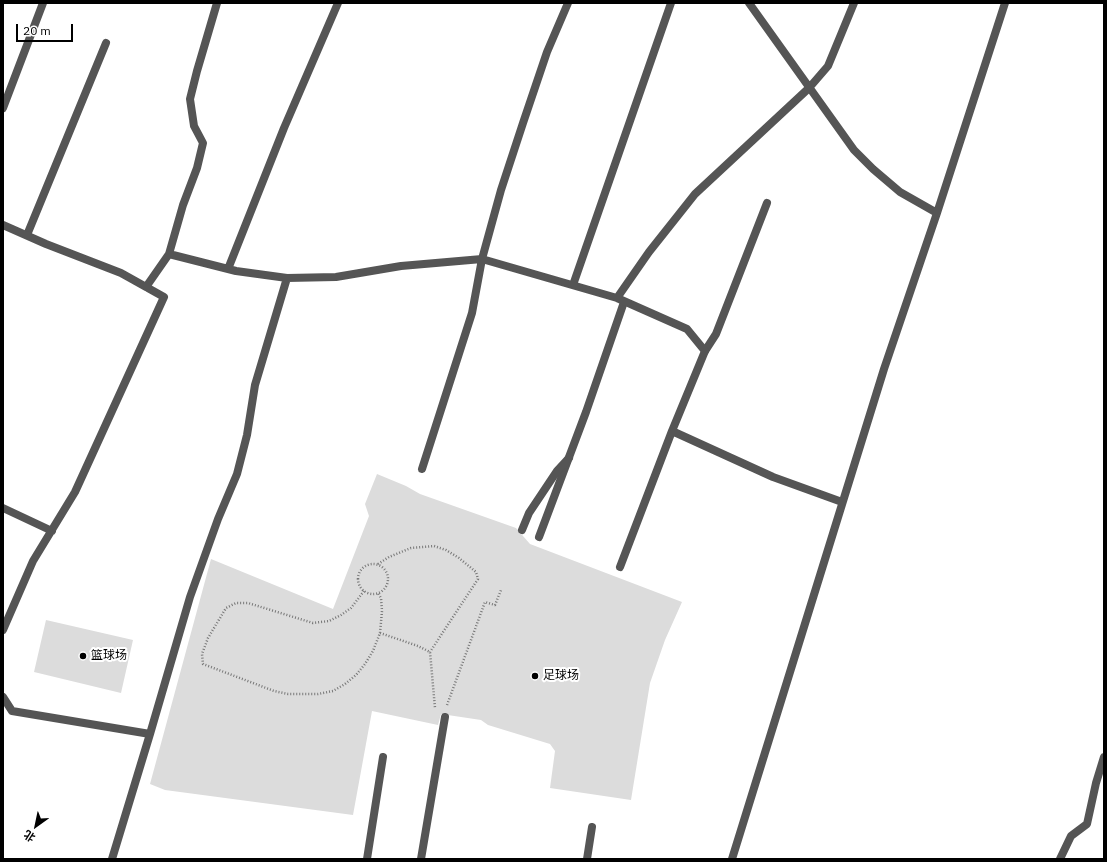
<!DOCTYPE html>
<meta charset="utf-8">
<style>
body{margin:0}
#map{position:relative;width:1107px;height:862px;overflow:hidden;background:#fff;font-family:"IBM Plex Sans","Noto Sans SC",sans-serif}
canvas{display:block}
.frame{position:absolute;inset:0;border:4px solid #000;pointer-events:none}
.north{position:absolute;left:16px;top:806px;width:40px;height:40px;-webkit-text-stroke:3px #fff;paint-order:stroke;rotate:213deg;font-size:11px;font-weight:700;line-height:16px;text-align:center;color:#000}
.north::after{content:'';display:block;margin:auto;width:14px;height:18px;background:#000;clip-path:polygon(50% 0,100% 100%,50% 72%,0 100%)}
.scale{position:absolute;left:16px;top:24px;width:57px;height:18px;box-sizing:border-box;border:2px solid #000;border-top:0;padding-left:5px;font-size:12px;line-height:14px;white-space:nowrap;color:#000;-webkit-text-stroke:3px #fff;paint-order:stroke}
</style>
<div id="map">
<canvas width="1107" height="862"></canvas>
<div class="frame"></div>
<div class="north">北</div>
<div class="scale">20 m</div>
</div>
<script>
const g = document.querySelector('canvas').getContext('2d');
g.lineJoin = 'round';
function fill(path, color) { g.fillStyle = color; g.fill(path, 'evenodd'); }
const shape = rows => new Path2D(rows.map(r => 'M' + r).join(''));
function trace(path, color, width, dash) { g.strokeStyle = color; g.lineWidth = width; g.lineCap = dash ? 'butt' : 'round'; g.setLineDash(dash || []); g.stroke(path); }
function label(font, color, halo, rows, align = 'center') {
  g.font = font + ' "IBM Plex Sans","Noto Sans SC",sans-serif'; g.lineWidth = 4; g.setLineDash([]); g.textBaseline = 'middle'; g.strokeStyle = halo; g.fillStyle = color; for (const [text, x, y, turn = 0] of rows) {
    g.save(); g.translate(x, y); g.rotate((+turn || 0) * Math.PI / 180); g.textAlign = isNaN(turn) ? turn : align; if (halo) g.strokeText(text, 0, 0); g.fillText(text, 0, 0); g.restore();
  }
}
fill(shape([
 [377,474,406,486,420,494,516,528,530,544,682,602,665,640,650,683,631,800,550,788,555,751,550,744,488,725,481,720,441,714,438,725,372,711,353,815,165,790,150,784,211,559,333,609,369,516,365,504],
 [46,620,133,640,121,693,34,672]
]), '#dcdcdc');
trace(shape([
 '358 579a15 15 0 1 1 30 0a15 15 0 1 1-30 0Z',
 [378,564,389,557,411,548,434,546,446,550,459,558,476,572,478,579,430,652],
 [364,591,351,608,341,615,329,621,313,623,248,603,236,603,226,608,208,638,202,654,203,664,274,691,288,694,318,694,333,691,345,684,356,675,365,664,373,651,380,633,382,611,381,598,378,593],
 [380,633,418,646,430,652,435,708],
 [447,705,485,602,495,605,501,590]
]), '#777', 2.5, [1, 2]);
trace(shape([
 [27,235,106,43],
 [705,351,716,334,767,203],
 [539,537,586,412,624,302]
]), '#555', 8);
trace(shape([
 [749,3,854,150,873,169,900,192,937,213],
 [3,108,43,3],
 [3,225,46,244,121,273,164,297,75,492,33,561,3,630],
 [169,254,236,271,287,278,336,277,401,266,482,259,617,298,687,329,705,351,672,431,620,567],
 [228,269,284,128,338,3],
 [573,285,671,3],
 [146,287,169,254,183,205,197,168,203,143,194,126,190,99,197,71,217,3],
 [617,298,649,252,695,194,809,88,828,66,854,3],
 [672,431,773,477,842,502],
 [422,469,472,313,482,259,501,190,523,123,547,52,568,3],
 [3,508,52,531],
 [522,530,529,513,557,471,569,458],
 [3,697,12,711,150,734],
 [112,859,150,734,190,597,218,519,237,474,247,435,255,385,287,278],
 [367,859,383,757],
 [421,859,445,717],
 [587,859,592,827],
 [732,859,884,369,937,213,1005,3],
 [1060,859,1071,836,1087,824,1096,783,1104,757]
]), '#555', 8);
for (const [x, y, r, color] of [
 [83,656,4,"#000"],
 [535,676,4,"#000"]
]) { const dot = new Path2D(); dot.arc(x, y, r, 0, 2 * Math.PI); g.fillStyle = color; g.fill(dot); trace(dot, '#fff', 1.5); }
label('12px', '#000', '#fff', [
 ["篮球场",91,656],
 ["足球场",543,676]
], 'left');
</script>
